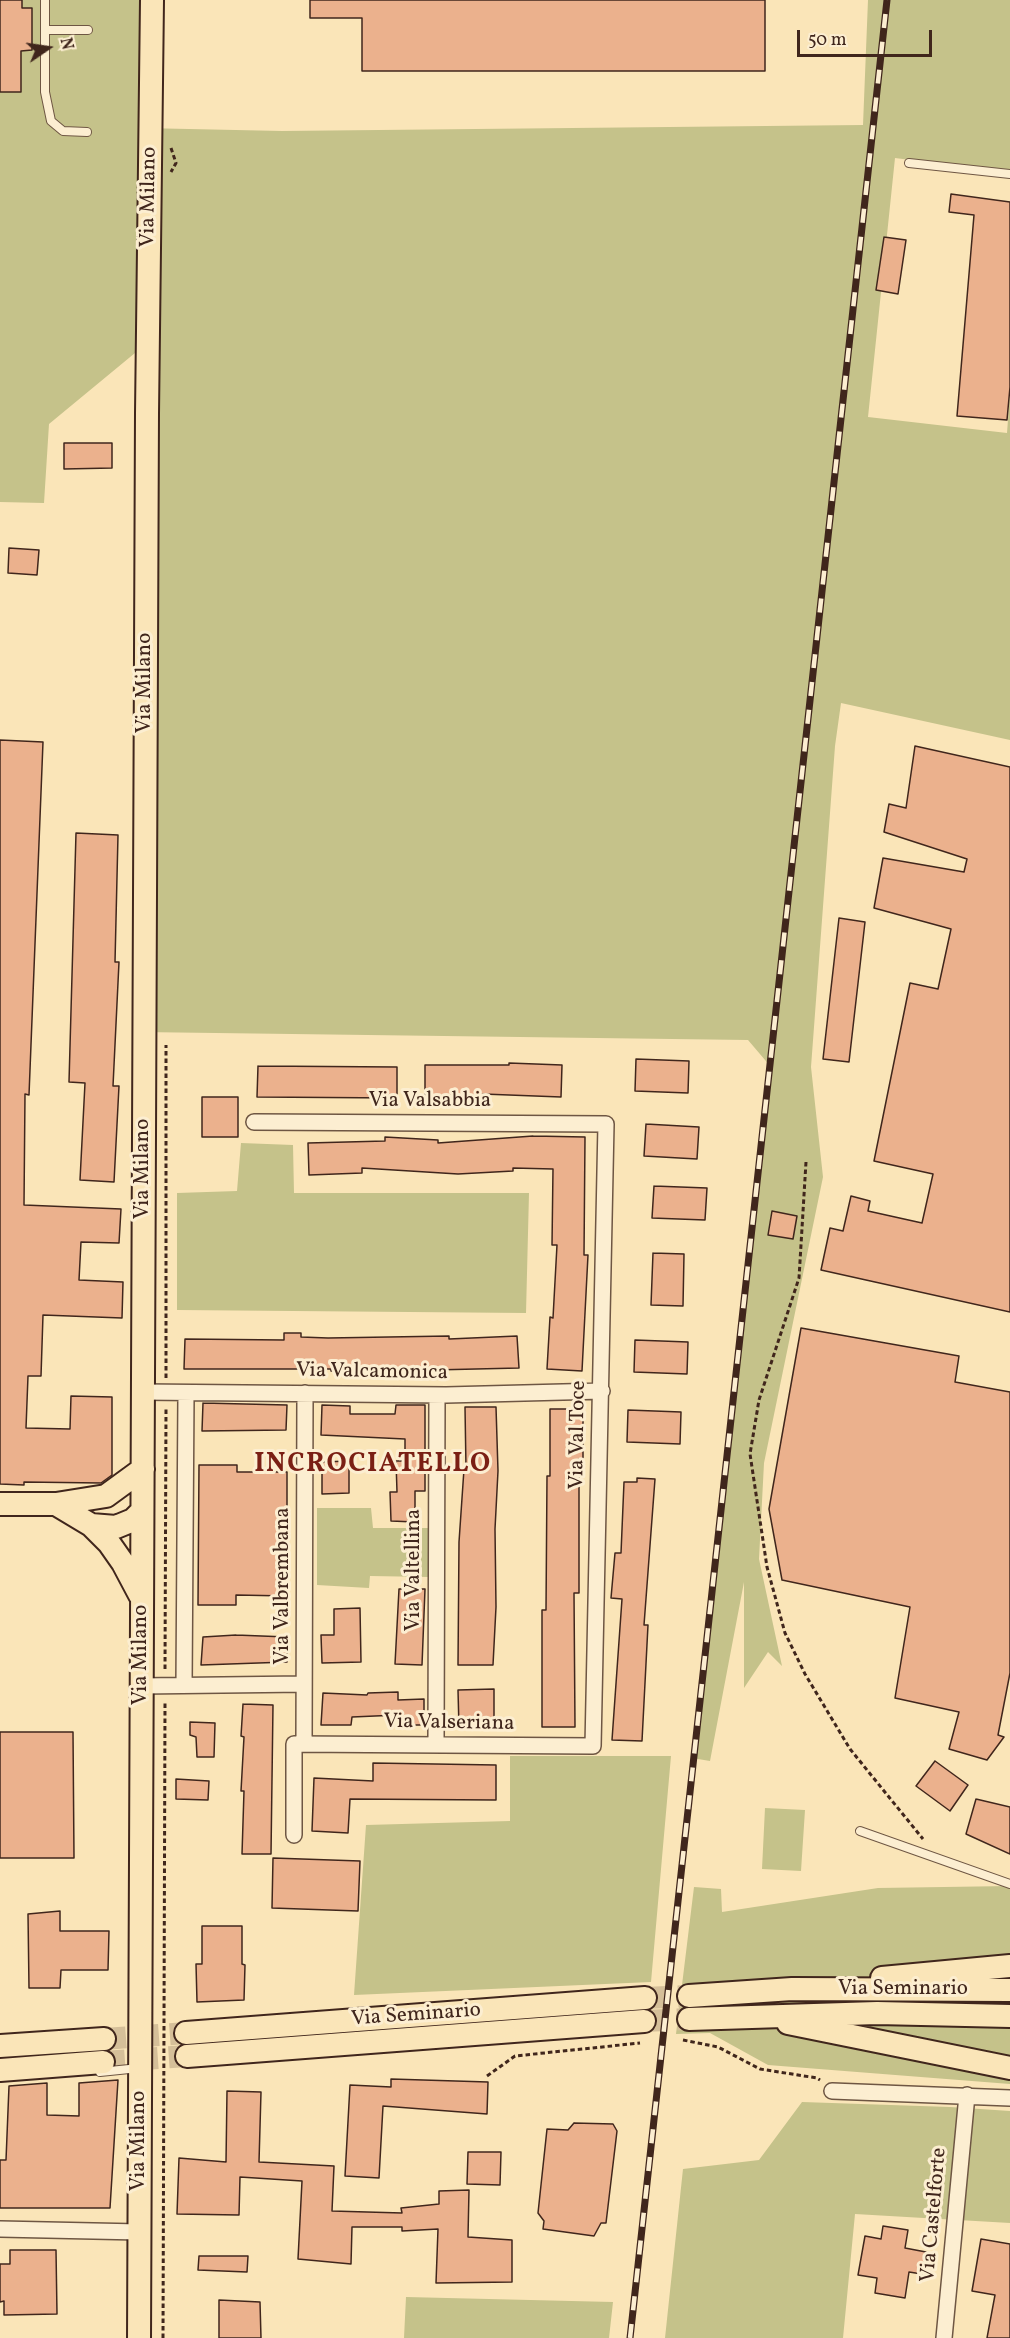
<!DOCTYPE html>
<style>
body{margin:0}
#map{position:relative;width:1010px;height:2338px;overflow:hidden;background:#fae5b8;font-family:Vollkorn,serif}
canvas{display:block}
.north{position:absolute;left:18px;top:18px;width:60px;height:60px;-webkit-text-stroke:4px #fceed1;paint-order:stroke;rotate:77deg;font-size:16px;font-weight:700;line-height:24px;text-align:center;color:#40261c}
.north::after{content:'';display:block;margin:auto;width:21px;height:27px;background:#40261c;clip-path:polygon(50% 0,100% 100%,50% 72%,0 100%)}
.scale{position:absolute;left:797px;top:30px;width:135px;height:27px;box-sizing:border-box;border:3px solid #40261c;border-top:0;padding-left:8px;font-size:18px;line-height:21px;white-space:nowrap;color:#40261c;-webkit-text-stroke:4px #fceed1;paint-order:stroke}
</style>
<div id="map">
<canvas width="1010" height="2338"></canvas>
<div class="north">N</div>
<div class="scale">50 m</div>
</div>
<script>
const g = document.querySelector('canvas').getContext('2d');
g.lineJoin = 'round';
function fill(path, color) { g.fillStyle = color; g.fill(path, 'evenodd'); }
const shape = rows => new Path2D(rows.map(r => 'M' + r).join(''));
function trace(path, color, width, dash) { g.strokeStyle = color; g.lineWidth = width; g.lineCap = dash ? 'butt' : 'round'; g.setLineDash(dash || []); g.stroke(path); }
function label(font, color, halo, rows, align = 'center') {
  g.font = font + ' Vollkorn,serif'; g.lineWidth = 6; g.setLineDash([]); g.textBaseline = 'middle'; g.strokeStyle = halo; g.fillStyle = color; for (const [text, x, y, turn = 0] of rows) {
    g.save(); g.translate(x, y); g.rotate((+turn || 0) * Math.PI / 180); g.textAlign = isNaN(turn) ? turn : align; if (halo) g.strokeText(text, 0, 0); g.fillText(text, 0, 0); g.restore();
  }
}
fill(shape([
 [0,0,141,0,142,128,282,131,863,125,868,0,1010,0,1010,173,895,158,868,417,1007,433,1010,393,1010,740,841,703,835,746,811,1067,823,1177,764,1463,759,1559,782,1666,768,1652,744,1688,744,1582,710,1761,692,1758,771,1067,748,1040,140,1032,141,163,135,353,49,424,44,503,0,502],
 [241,1143,293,1145,294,1193,529,1193,526,1313,177,1310,177,1193,237,1191],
 [317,1508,371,1508,373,1528,429,1528,429,1577,370,1576,369,1588,317,1585],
 [510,1756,671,1756,651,1982,354,1995,366,1825,510,1821],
 [765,1808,805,1810,801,1871,762,1869],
 [1010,1886,1010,2084,768,2065,710,2033,676,2034,694,1887,721,1889,722,1912,878,1888],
 [802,2102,950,2107,1010,2111,1010,2223,855,2214,843,2338,665,2338,683,2169,759,2160],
 [406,2297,613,2302,609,2338,404,2338]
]), '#c5c28a');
const building = shape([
 [0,0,22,0,22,8,32,8,32,50,21,51,21,92,0,92,0,0],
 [310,0,765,0,765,71,362,71,362,18,310,18,310,0],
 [951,194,1010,202,1010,387,1007,420,957,416,974,215,949,212,951,194],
 [884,237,906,240,898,294,876,290,884,237],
 [64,443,112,443,112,468,64,469,64,443],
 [9,548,39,550,37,575,8,573,9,548],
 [0,740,43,742,29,1095,25,1094,24,1205,121,1209,119,1243,81,1242,79,1280,123,1282,122,1318,43,1315,41,1376,28,1376,26,1428,70,1429,71,1396,112,1397,112,1475,101,1483,24,1482,24,1485,0,1484,0,740],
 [915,746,1010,767,1010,1312,821,1270,830,1228,843,1231,851,1196,870,1201,868,1211,922,1223,933,1174,874,1161,910,983,938,989,951,929,874,908,883,858,964,872,967,859,884,832,889,804,906,808,915,746],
 [76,833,118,835,115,962,119,962,113,1086,119,1086,114,1182,80,1180,85,1083,69,1082,76,833],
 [839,918,865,922,849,1062,823,1059,839,918],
 [636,1059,689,1061,688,1093,635,1091,636,1059],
 [509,1063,562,1065,561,1097,483,1094,483,1096,425,1095,425,1065,509,1065,509,1063],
 [258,1066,397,1067,397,1098,257,1097,258,1066],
 [202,1097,238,1097,238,1137,202,1137,202,1097],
 [646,1124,699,1127,697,1159,644,1156,646,1124],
 [533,1136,585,1137,584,1255,588,1255,582,1371,547,1369,550,1317,553,1318,557,1245,552,1245,553,1169,513,1168,513,1171,458,1174,362,1168,362,1173,309,1175,308,1143,385,1141,385,1137,438,1140,438,1143,533,1136],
 [654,1186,707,1188,705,1220,652,1218,654,1186],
 [772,1211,797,1216,793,1239,768,1235,772,1211],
 [653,1253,684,1254,683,1306,651,1305,653,1253],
 [801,1328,959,1356,955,1382,1010,1392,1010,1673,998,1735,1004,1737,987,1760,949,1749,959,1712,895,1698,910,1607,782,1580,769,1509,801,1328],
 [284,1333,301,1333,301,1337,328,1338,449,1336,449,1339,517,1336,519,1368,390,1371,331,1371,331,1369,184,1369,185,1339,284,1340,284,1333],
 [635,1340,688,1342,687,1374,634,1372,635,1340],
 [203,1403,287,1405,286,1430,202,1431,203,1403],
 [322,1405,350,1406,350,1414,395,1414,396,1405,425,1405,425,1491,415,1491,415,1522,391,1521,390,1492,397,1492,396,1461,405,1461,405,1439,321,1435,322,1405],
 [465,1407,496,1407,498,1471,495,1529,496,1607,493,1665,458,1665,459,1542,464,1469,466,1469,465,1407],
 [550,1409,583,1409,583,1459,579,1459,579,1593,574,1593,575,1727,542,1727,542,1610,546,1610,547,1476,550,1476,550,1409],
 [628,1410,681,1412,680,1444,627,1442,628,1410],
 [349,1461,349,1493,322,1494,322,1462,349,1461],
 [199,1465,237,1465,237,1472,287,1472,287,1596,236,1595,236,1605,198,1605,199,1465],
 [637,1478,655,1479,644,1625,648,1625,642,1741,612,1740,622,1599,611,1598,615,1553,621,1553,624,1482,637,1482,637,1478],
 [399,1589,425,1589,422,1665,395,1664,399,1589],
 [360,1608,361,1662,322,1663,321,1635,334,1635,334,1609,360,1608],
 [236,1635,287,1637,287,1662,201,1665,203,1637,236,1635],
 [494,1689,494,1727,459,1728,458,1690,494,1689],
 [398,1692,398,1700,424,1699,424,1725,398,1725,398,1715,352,1717,351,1725,321,1725,323,1693,367,1695,368,1693,398,1692],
 [243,1704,273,1705,271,1854,242,1854,244,1791,241,1791,244,1737,241,1736,243,1704],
 [190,1722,215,1723,214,1757,197,1757,196,1737,190,1735,190,1722],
 [0,1732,73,1732,74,1858,0,1858,0,1732],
 [935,1761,968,1785,950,1811,916,1786,935,1761],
 [373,1763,496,1765,496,1800,350,1799,348,1833,312,1831,314,1778,373,1781,373,1763],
 [176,1779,209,1781,208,1800,176,1799,176,1779],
 [976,1799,1010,1807,1010,1854,966,1834,976,1799],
 [273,1858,360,1861,358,1911,272,1908,273,1858],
 [60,1911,60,1931,109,1931,108,1970,61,1970,60,1988,29,1988,28,1914,60,1911],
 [202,1926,242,1926,242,1964,245,1965,244,2000,197,2002,196,1964,202,1964,202,1926],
 [391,2079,488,2082,487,2114,383,2106,379,2178,345,2176,350,2085,391,2087,391,2079],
 [118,2080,110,2208,0,2208,0,2160,6,2160,9,2086,47,2083,47,2115,79,2116,79,2083,118,2080],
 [227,2091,261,2092,259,2162,334,2166,332,2211,402,2213,401,2208,439,2204,439,2191,469,2190,468,2237,512,2240,512,2282,436,2283,438,2229,402,2231,402,2227,352,2227,351,2264,298,2259,302,2181,240,2177,239,2215,177,2214,179,2158,226,2162,227,2091],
 [574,2123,613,2124,617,2131,606,2223,601,2223,594,2236,543,2229,544,2221,538,2213,547,2129,568,2130,574,2123],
 [468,2152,501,2152,500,2185,467,2184,468,2152],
 [883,2226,908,2230,905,2248,926,2252,922,2274,909,2272,905,2298,875,2293,877,2278,858,2275,865,2236,881,2239,883,2226],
 [981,2239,1010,2244,1010,2338,987,2338,995,2295,972,2291,981,2239],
 [10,2250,56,2250,57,2314,4,2315,4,2301,0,2302,0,2264,10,2264,10,2250],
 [199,2256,248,2256,247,2272,198,2270,199,2256],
 [219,2300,260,2302,261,2338,219,2338,219,2300]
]);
fill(building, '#ebb18d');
trace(building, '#40261c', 1.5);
trace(shape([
 [645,1998,689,1996],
 [644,2021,689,2019],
 [104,2039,186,2033],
 [103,2062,187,2056]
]), '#d5bf99', 22, [22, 11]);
const service = shape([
 [45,0,45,92,51,121,63,131,87,132],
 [45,30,88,30],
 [909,163,1010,174],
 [860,1831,1010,1884],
 [100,2072,139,2068]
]);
const minor = shape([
 [254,1122,606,1124,593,1746,294,1744,294,1835],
 [143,1392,446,1395,602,1391],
 [184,1685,186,1394],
 [141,1686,304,1684],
 [304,1744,305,1393],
 [436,1745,437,1395],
 [832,2091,1010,2098],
 [0,2229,140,2232],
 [944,2338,967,2095]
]);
const primary = shape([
 [0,1504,56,1504,106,1496,143,1469],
 [56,1504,91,1525,109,1543,123,1563,140,1595],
 [91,1525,116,1527,133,1520,142,1511],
 [882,1978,1010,1966],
 [689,1996,792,1989,1010,1990],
 [689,2019,877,2013,1010,2016],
 [788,2023,1010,2068],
 [186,2033,645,1998],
 [0,2046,104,2039],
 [187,2056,644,2021],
 [0,2070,103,2062],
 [139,2338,147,413,152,0]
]);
trace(service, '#6e5643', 10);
trace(minor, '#6e5643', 18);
trace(primary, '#40261c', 26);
trace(shape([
 [171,148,176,163,171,172],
 [806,1162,799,1278,759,1400,750,1454,767,1567,785,1633,805,1674,850,1749,923,1839],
 [166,1378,166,1045],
 [165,1669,166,1408],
 [683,2040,718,2047,760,2069,817,2078,820,2080],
 [487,2076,515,2056,640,2043],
 [163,2338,165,1702]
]), '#40261c', 3, [4.5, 3]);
trace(service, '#fceed1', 8);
trace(minor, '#fceed1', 15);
trace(primary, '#fae5b8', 22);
const rail = shape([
 [630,2338,887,0]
]);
trace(rail, '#40261c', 7);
trace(rail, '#fceed1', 4.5, [14]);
label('21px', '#40261c', '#fceed1', [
 ["Via Milano",150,197,-89],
 ["Via Milano",146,683,-90],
 ["Via Valsabbia",430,1102],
 ["Via Milano",144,1169,-90],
 ["Via Valcamonica",372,1373,1],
 ["Via Val Toce",579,1435,-89],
 ["Via Valtellina",415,1570,-90],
 ["Via Valbrembana",284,1586,-90],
 ["Via Milano",142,1655,-90],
 ["Via Valseriana",449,1724,1],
 ["Via Seminario",903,1990],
 ["Via Seminario",416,2016,-4],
 ["Via Milano",140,2141,-90],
 ["Via Castelforte",935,2215,-85]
]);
g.letterSpacing = '1.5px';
label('bold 27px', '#7a1f14', '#fceed1', [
 ["INCROCIATELLO",373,1466]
]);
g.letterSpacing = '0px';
</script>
